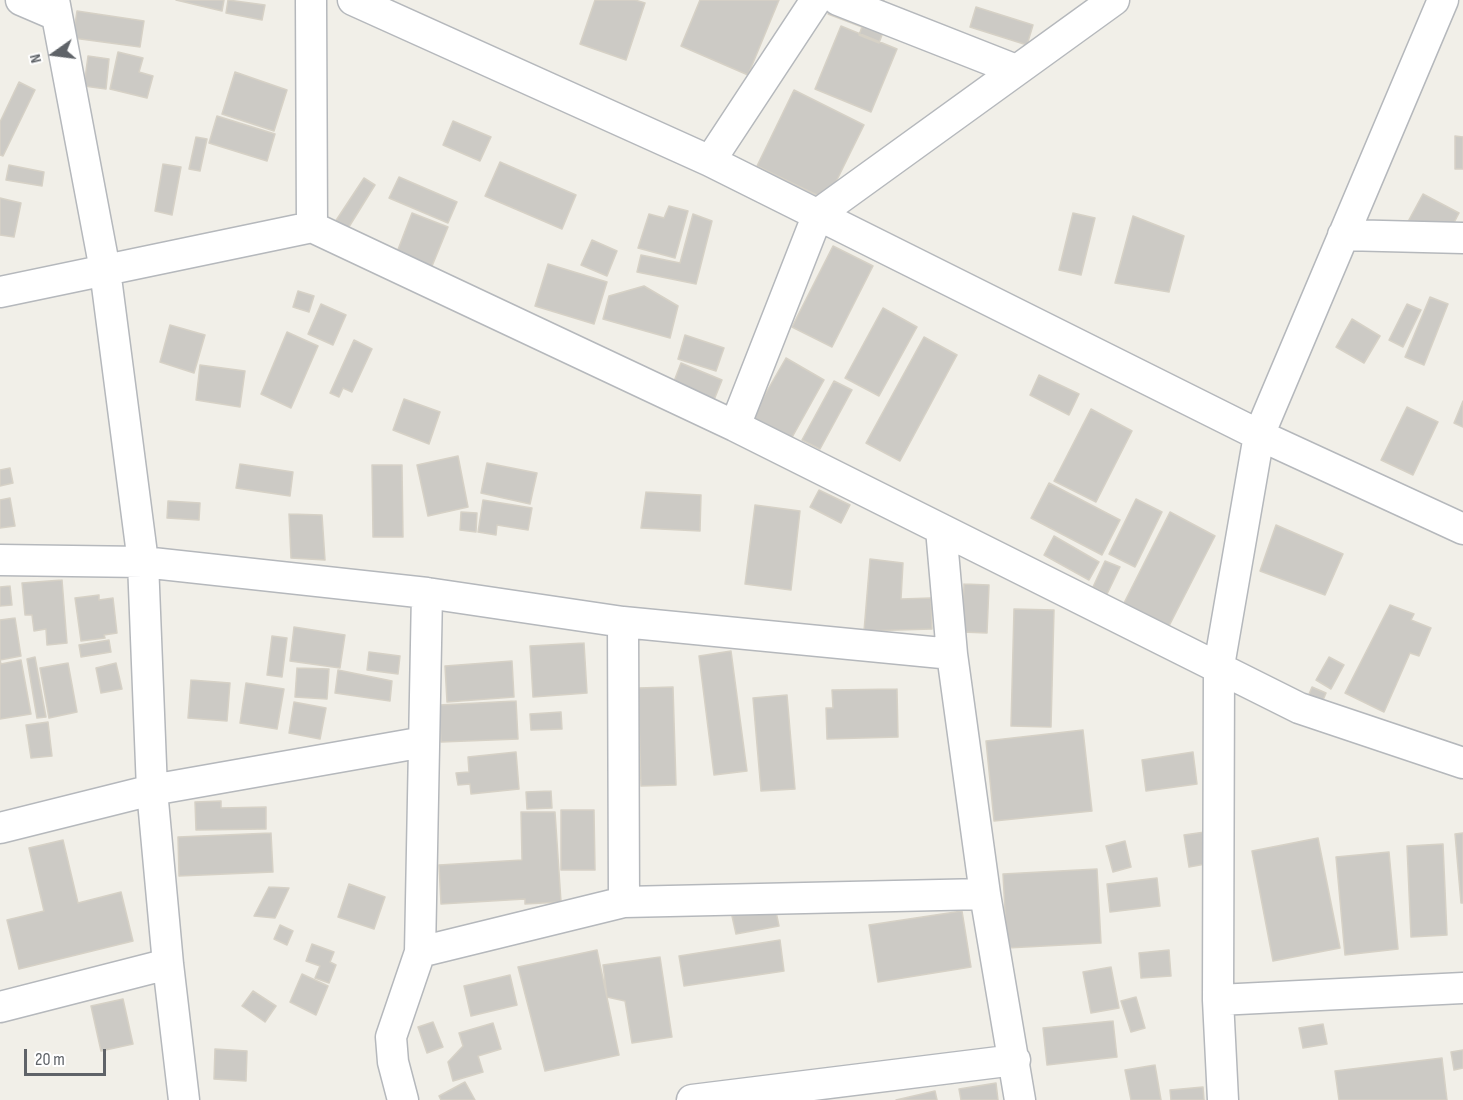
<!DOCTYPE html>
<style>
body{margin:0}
#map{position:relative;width:1463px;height:1100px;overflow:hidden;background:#f1efe8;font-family:"Sofia Sans Condensed",sans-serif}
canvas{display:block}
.north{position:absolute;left:24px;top:24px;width:60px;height:60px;-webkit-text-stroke:4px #fff;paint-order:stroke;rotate:256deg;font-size:16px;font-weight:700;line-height:24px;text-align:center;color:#5f6368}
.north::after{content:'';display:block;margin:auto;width:21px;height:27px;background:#5f6368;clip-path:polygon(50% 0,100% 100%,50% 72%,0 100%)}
.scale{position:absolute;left:24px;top:1049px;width:82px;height:27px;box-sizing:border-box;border:3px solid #5f6368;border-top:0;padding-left:8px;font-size:18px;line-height:21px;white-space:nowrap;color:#5f6368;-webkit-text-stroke:4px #fff;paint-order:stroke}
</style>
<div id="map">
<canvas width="1463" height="1100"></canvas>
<div class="north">N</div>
<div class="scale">20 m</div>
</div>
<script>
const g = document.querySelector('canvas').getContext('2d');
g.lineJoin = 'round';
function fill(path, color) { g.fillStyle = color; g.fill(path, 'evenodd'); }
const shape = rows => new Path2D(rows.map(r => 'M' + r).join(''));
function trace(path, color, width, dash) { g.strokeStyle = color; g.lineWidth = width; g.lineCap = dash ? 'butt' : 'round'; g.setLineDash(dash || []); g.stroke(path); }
const building = shape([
 [176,0,224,0,222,11,176,0],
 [228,0,265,5,262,20,226,13,228,0],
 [595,0,635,0,645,3,626,60,580,44,595,0],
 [700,0,779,0,748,75,681,46,700,0],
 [818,0,884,0,882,4,892,8,879,43,859,35,862,27,828,14,831,7,818,0],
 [976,7,1033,25,1027,45,970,27,976,7],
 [77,11,144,21,140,47,73,38,77,11],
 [841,26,897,49,871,112,815,89,841,26],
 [118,52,143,58,139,72,153,76,147,98,110,89,118,52],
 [88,56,109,59,106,89,84,86,88,56],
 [235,72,287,90,274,131,222,114,235,72],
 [19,82,35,90,3,156,0,155,0,122,19,82],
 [794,90,864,125,827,200,757,166,794,90],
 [217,116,275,134,267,161,209,143,217,116],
 [453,121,491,137,480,161,443,145,453,121],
 [1455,136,1463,137,1463,169,1455,169,1455,136],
 [196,137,207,139,200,171,189,169,196,137],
 [500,162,576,195,562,229,485,196,500,162],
 [163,164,181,167,172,215,155,211,163,164],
 [9,165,44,172,42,186,6,180,9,165],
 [399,177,457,202,448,223,389,198,399,177],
 [364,178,375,185,347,230,335,222,364,178],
 [1423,194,1459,213,1441,248,1404,229,1423,194],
 [0,198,21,203,14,237,0,235,0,198],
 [669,206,688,211,675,258,638,248,649,214,664,218,669,206],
 [412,213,448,227,430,271,394,260,412,213],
 [1073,213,1095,218,1081,275,1059,270,1073,213],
 [693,214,712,221,696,284,637,272,641,255,680,263,693,214],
 [1133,216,1184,236,1169,292,1115,283,1133,216],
 [592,240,617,251,607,276,581,265,592,240],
 [833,246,873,266,832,347,792,327,833,246],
 [548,264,607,282,594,324,535,306,548,264],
 [644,286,678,306,670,338,603,319,609,296,644,286],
 [298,291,314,296,309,312,293,307,298,291],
 [1430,297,1448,304,1424,365,1405,357,1430,297],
 [321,304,346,315,333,345,308,334,321,304],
 [1407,304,1421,310,1403,347,1389,340,1407,304],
 [883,308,917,327,879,396,845,378,883,308],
 [1352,319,1380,336,1364,363,1336,347,1352,319],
 [170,325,205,335,194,373,160,362,170,325],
 [287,332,318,346,291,408,261,394,287,332],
 [685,335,724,348,716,371,678,359,685,335],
 [924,337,957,355,900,461,866,443,924,337],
 [354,340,372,349,352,392,343,388,339,397,330,393,354,340],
 [786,358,824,380,790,441,751,419,786,358],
 [681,363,722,380,714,400,673,384,681,363],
 [200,365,245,371,240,407,196,400,200,365],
 [1039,375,1079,394,1069,415,1030,395,1039,375],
 [834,381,852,390,820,449,802,440,834,381],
 [404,399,440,412,429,444,393,430,404,399],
 [1463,401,1463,427,1454,423,1463,401],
 [1407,407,1438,422,1413,475,1381,460,1407,407],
 [1091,409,1132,431,1096,502,1054,481,1091,409],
 [458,456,468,507,428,516,417,465,458,456],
 [487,463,537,473,530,504,481,493,487,463],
 [240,464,293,472,290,496,236,488,240,464],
 [372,465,402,465,403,537,373,537,372,465],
 [10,468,13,483,0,486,0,470,10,468],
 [1049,483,1120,520,1102,555,1031,518,1049,483],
 [819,490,850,505,841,523,810,507,819,490],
 [646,492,701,495,700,531,641,528,646,492],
 [10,498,15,526,0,528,0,500,10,498],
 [1136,499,1162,512,1135,567,1109,554,1136,499],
 [483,500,532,508,528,530,497,525,496,535,478,532,483,500],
 [168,501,200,503,199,520,167,518,168,501],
 [755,505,800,511,791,590,745,584,755,505],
 [461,512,477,513,476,532,460,530,461,512],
 [1170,512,1215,536,1169,626,1124,603,1170,512],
 [289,514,322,515,325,560,291,558,289,514],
 [1276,525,1343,554,1325,595,1260,571,1276,525],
 [1054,536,1099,562,1089,580,1044,555,1054,536],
 [870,559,903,563,901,599,931,598,932,629,864,631,870,559],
 [1105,561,1120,567,1107,594,1093,587,1105,561],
 [62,580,67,643,47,645,46,629,34,631,32,615,25,615,22,583,62,580],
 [964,584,989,585,987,633,962,632,964,584],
 [10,586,12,605,0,606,0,587,10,586],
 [99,595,99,600,113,598,117,633,104,635,105,638,81,641,75,598,99,595],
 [1390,605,1414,614,1411,620,1431,628,1419,656,1410,653,1384,712,1345,693,1390,605],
 [1014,609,1054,610,1051,727,1011,726,1014,609],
 [15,618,21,656,0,660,1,664,21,660,31,714,0,719,0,620,15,618],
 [294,627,345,635,340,668,290,661,294,627],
 [272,636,287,638,282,677,267,675,272,636],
 [109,640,111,652,81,657,79,645,109,640],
 [584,643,587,693,533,697,530,646,584,643],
 [731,651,747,771,714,775,699,656,731,651],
 [369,652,400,656,398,674,367,670,369,652],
 [35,657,46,717,37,718,27,659,35,657],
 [1329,657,1344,665,1331,689,1316,680,1329,657],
 [512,661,514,697,447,702,445,666,512,661],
 [68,663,77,712,49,718,40,668,68,663],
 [116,663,122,689,101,693,96,668,116,663],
 [297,668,329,669,327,699,295,697,297,668],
 [338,670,392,681,390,701,335,693,338,670],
 [191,680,230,683,227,721,188,718,191,680],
 [246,683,284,689,277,729,240,723,246,683],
 [673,687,676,785,641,786,638,688,673,687],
 [1312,687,1326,693,1321,705,1307,699,1312,687],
 [897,689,898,737,827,739,826,708,833,708,832,690,897,689],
 [787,695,795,789,761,791,753,698,787,695],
 [516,701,518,739,441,742,439,705,516,701],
 [294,702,326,708,320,739,289,733,294,702],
 [561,712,562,729,531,730,530,714,561,712],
 [48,722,52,756,31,758,26,725,48,722],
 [1083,730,1092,811,994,821,986,741,1083,730],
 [516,752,519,789,471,794,470,784,458,785,456,773,469,772,468,757,516,752],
 [1193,752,1197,784,1146,791,1142,760,1193,752],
 [551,791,552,808,527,809,526,792,551,791],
 [221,801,221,808,266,807,266,829,196,830,195,802,221,801],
 [561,810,594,810,595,870,561,870,561,810],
 [521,812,555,812,561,902,525,904,525,899,441,904,439,865,522,860,521,812],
 [1205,832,1211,863,1189,867,1184,835,1205,832],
 [271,833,273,872,179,876,178,837,271,833],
 [1463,833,1463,903,1461,903,1455,834,1463,833],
 [1318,838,1340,948,1273,961,1252,851,1318,838],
 [63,840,78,903,121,892,133,941,19,969,7,920,44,911,29,848,63,840],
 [1125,841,1131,867,1113,872,1106,846,1125,841],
 [1443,844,1447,935,1411,937,1407,846,1443,844],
 [1389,852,1398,949,1345,955,1336,857,1389,852],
 [1097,869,1101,943,1007,948,1003,874,1097,869],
 [1157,878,1160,906,1110,912,1107,884,1157,878],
 [349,884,385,897,374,929,338,917,349,884],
 [269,887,289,888,275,918,254,916,269,887],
 [775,907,779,926,736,934,732,916,775,907],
 [962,911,971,967,878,982,869,925,962,911],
 [280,925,293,931,287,945,274,939,280,925],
 [780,940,784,971,684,986,679,956,780,940],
 [312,944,334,952,330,962,336,965,329,983,315,978,320,966,306,961,312,944],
 [597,950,619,1055,545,1071,518,967,597,950],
 [1169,950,1171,976,1141,978,1139,953,1169,950],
 [660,957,672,1037,632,1043,625,1001,607,997,603,965,660,957],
 [1111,967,1119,1008,1091,1013,1083,972,1111,967],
 [302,974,328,986,316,1015,290,1002,302,974],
 [510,975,517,1005,471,1016,464,986,510,975],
 [253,991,276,1006,265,1022,242,1006,253,991],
 [1136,997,1145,1028,1131,1032,1121,1001,1136,997],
 [123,999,133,1044,101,1051,91,1006,123,999],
 [1113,1021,1117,1057,1047,1065,1043,1028,1113,1021],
 [433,1022,443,1047,427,1053,418,1027,433,1022],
 [493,1023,501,1049,478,1056,483,1072,453,1081,448,1062,463,1046,459,1033,493,1023],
 [1323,1024,1327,1044,1303,1048,1299,1028,1323,1024],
 [215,1049,247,1051,246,1081,214,1079,215,1049],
 [1463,1050,1463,1068,1454,1070,1451,1052,1463,1050],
 [1442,1058,1447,1100,1339,1100,1335,1071,1442,1058],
 [1155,1065,1161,1100,1131,1100,1125,1070,1155,1065],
 [465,1082,475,1100,441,1100,439,1096,465,1082],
 [996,1083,998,1100,961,1100,959,1089,996,1083],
 [1203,1087,1204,1100,1171,1100,1170,1090,1203,1087],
 [935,1091,937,1100,896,1100,935,1091]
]);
fill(building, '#cccac5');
trace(building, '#d6d1c6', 1.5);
const minor = shape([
 [21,0,56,15],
 [54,0,105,270,143,562,152,790,168,964,184,1100],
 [311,0,312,227],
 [353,0,710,161,1259,435,1463,529],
 [838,0,1016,70],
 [710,161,816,0],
 [1343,235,1463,238],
 [0,292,312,227,735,426,1299,708,1463,763],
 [735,426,818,214,1114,0],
 [941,529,952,654,985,894,1020,1100],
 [0,560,143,562,427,593,623,622,952,654],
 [623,622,624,902],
 [0,828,152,790,424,742],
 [420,952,624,902,985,894],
 [1218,1000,1463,988],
 [0,1007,168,964],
 [403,1100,393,1062,391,1037,420,952,427,593],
 [692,1100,1015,1060],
 [1223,1100,1218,1000,1219,666,1259,435,1443,0]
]);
trace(minor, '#b5b8bc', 33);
trace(minor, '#fff', 30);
</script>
